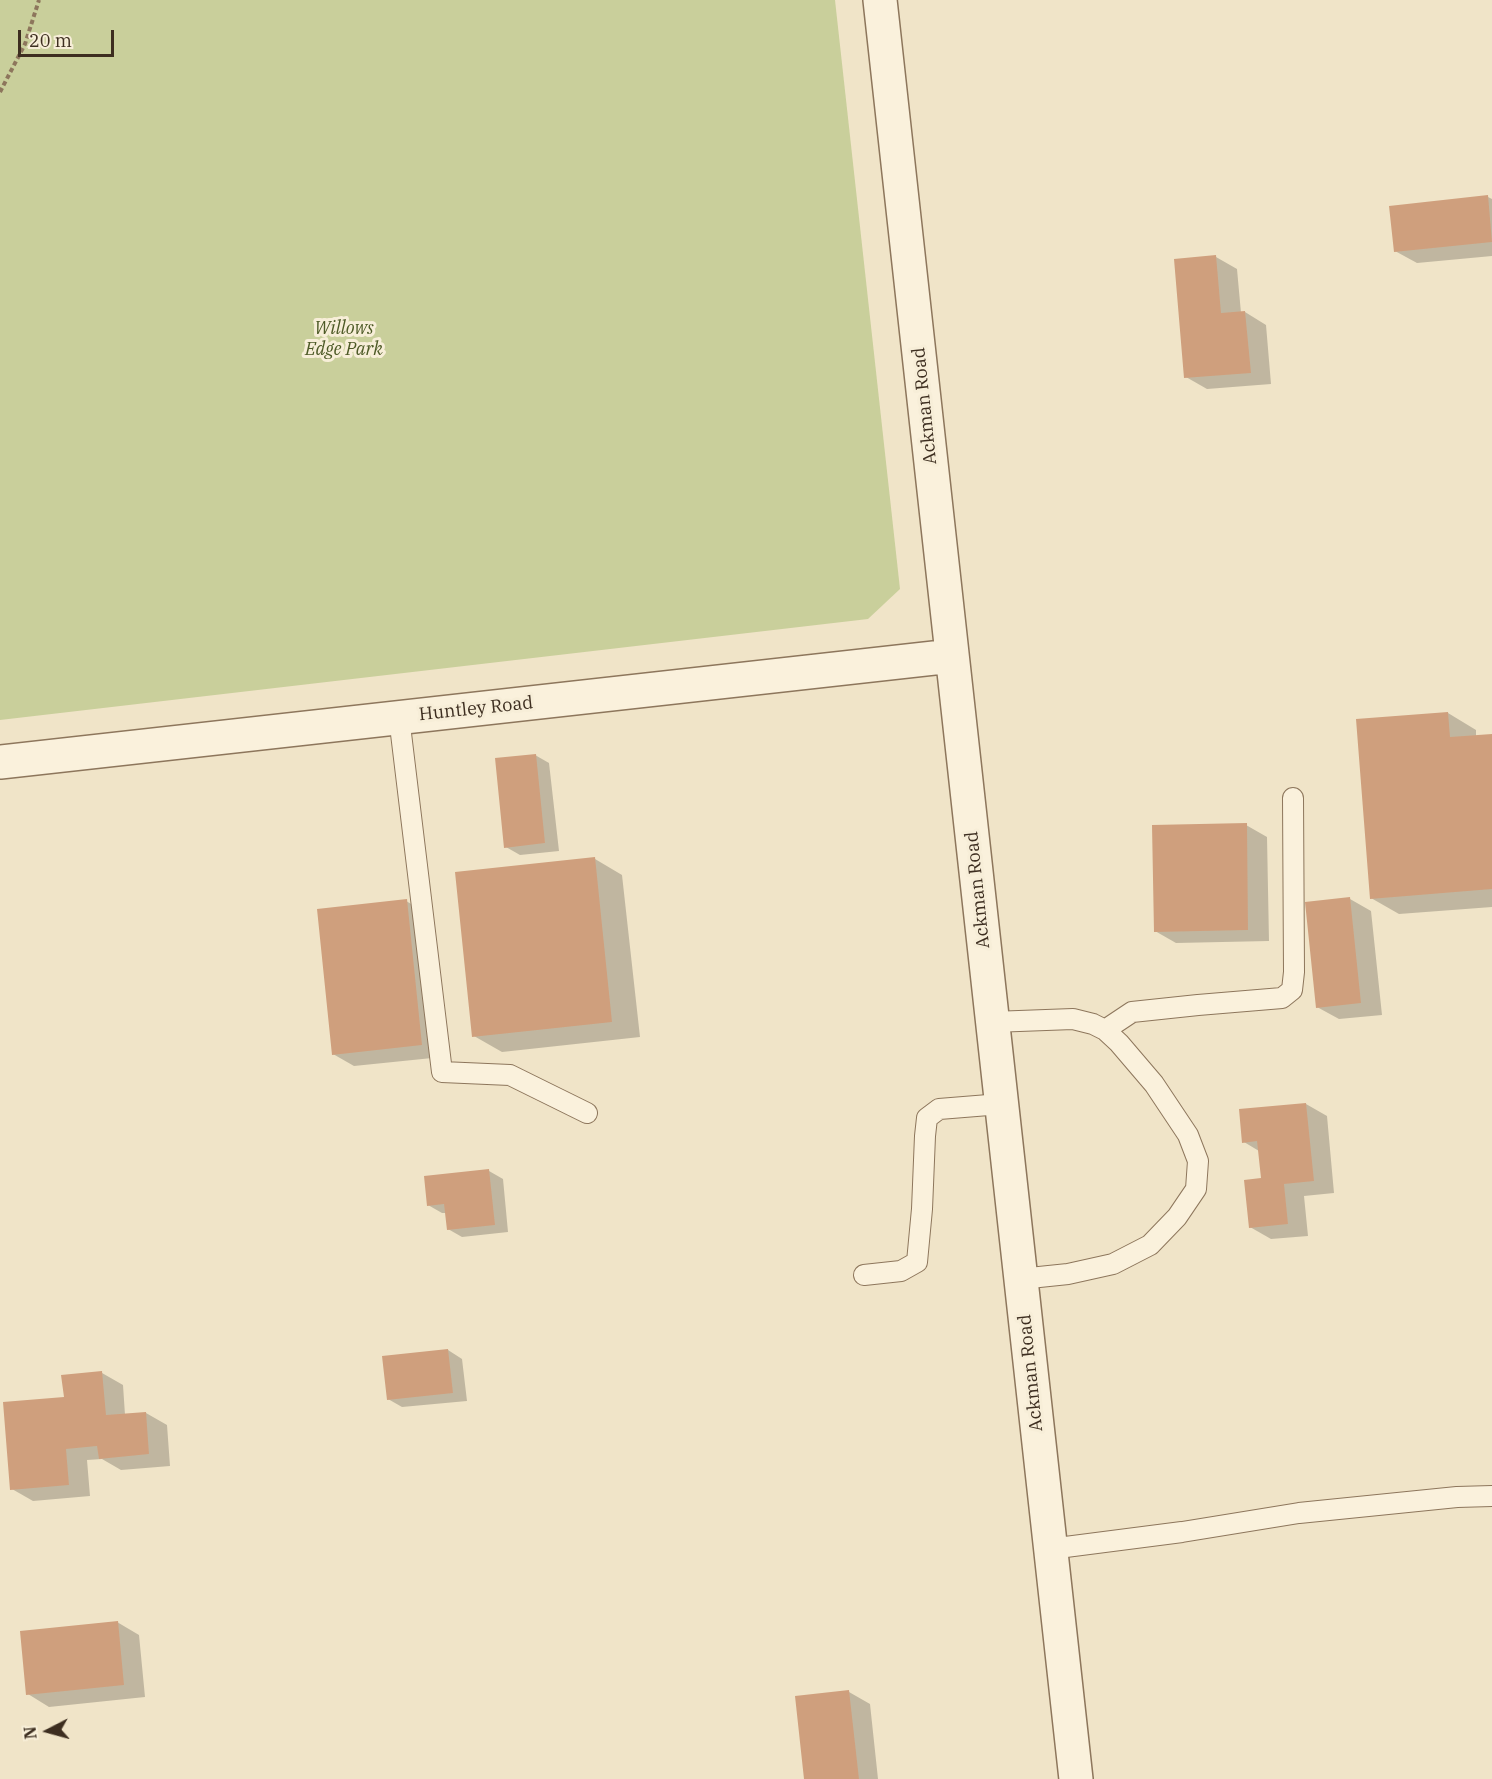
<!DOCTYPE html>
<style>
body{margin:0}
#map{position:relative;width:1492px;height:1779px;overflow:hidden;background:#f0e4c8;font-family:"IBM Plex Serif",serif}
canvas{display:block}
.north{position:absolute;left:18px;top:1701px;width:60px;height:60px;-webkit-text-stroke:4px #f7eed8;paint-order:stroke;rotate:264deg;font-size:16px;font-weight:700;line-height:24px;text-align:center;color:#3d2e20}
.north::after{content:'';display:block;margin:auto;width:21px;height:27px;background:#3d2e20;clip-path:polygon(50% 0,100% 100%,50% 72%,0 100%)}
.scale{position:absolute;left:18px;top:30px;width:96px;height:27px;box-sizing:border-box;border:3px solid #3d2e20;border-top:0;padding-left:8px;font-size:18px;line-height:21px;white-space:nowrap;color:#3d2e20;-webkit-text-stroke:4px #f7eed8;paint-order:stroke}
</style>
<div id="map">
<canvas width="1492" height="1779"></canvas>
<div class="north">N</div>
<div class="scale">20 m</div>
</div>
<script>
const g = document.querySelector('canvas').getContext('2d');
g.lineJoin = 'round';
function fill(path, color) { g.fillStyle = color; g.fill(path, 'evenodd'); }
const shape = rows => new Path2D(rows.map(r => 'M' + r).join(''));
function trace(path, color, width, dash) { g.strokeStyle = color; g.lineWidth = width; g.lineCap = dash ? 'butt' : 'round'; g.setLineDash(dash || []); g.stroke(path); }
function label(font, color, halo, rows, align = 'center') {
  g.font = font + ' "IBM Plex Serif",serif'; g.lineWidth = 6; g.setLineDash([]); g.textBaseline = 'middle'; g.strokeStyle = halo; g.fillStyle = color; for (const [text, x, y, turn = 0] of rows) {
    g.save(); g.translate(x, y); g.rotate((+turn || 0) * Math.PI / 180); g.textAlign = isNaN(turn) ? turn : align; if (halo) g.strokeText(text, 0, 0); g.fillText(text, 0, 0); g.restore();
  }
}
fill(shape([
 [0,0,835,0,900,589,868,619,0,720]
]), '#c9cf9b');
fill(shape([
 [1488,197,1492,199,1492,256,1417,263,1395,251],
 [1216,257,1237,269,1241,313,1245,312,1266,325,1271,384,1207,389,1186,377],
 [1448,713,1476,730,1476,737,1492,735,1492,907,1399,914,1371,898],
 [535,755,549,763,559,851,520,855,506,847],
 [1246,825,1267,837,1269,941,1176,943,1155,931],
 [595,859,622,875,640,1037,502,1052,474,1036],
 [1350,899,1371,911,1382,1015,1339,1019,1317,1007],
 [406,901,427,913,442,1057,354,1066,333,1054],
 [1306,1104,1327,1116,1334,1193,1304,1196,1308,1236,1271,1239,1250,1227,1262,1180,1259,1151,1244,1142],
 [489,1171,503,1179,508,1232,462,1237,448,1229,446,1213,442,1213,428,1205],
 [448,1350,462,1359,467,1401,402,1407,388,1399],
 [102,1373,123,1385,125,1415,146,1413,167,1425,170,1466,121,1470,102,1459,87,1460,90,1496,33,1501,12,1489,65,1398],
 [117,1622,139,1635,145,1697,49,1707,28,1694],
 [849,1692,870,1704,878,1779,806,1779]
]), '#0003');
fill(shape([
 [1488,195,1492,242,1394,252,1389,206],
 [1216,255,1221,313,1245,311,1251,373,1184,378,1174,259],
 [1448,712,1450,737,1492,734,1492,889,1370,899,1356,719],
 [536,754,545,843,504,848,495,758],
 [1247,823,1248,930,1154,932,1152,825],
 [595,857,612,1022,472,1037,455,872],
 [1350,897,1361,1003,1316,1008,1305,902],
 [407,899,422,1045,332,1055,317,909],
 [1306,1103,1314,1181,1284,1184,1288,1224,1249,1228,1244,1180,1261,1178,1257,1141,1242,1143,1239,1109],
 [489,1169,495,1225,447,1230,444,1204,427,1206,424,1176],
 [448,1349,453,1393,387,1400,382,1356],
 [102,1371,106,1415,146,1412,149,1454,99,1459,97,1446,66,1449,69,1485,10,1490,3,1402,64,1397,61,1375],
 [118,1621,124,1685,26,1695,20,1631],
 [849,1690,859,1779,804,1779,795,1696]
]), '#cf9f7d');
const service = shape([
 [399,717,442,1072,510,1075,587,1113],
 [992,1022,1073,1019,1093,1024,1105,1030,1119,1043,1154,1084,1188,1135,1198,1161,1196,1189,1177,1217,1150,1245,1113,1264,1068,1274,1020,1279],
 [1105,1030,1132,1012,1198,1005,1282,998,1292,990,1294,972,1293,798],
 [864,1275,901,1271,917,1262,922,1209,925,1136,927,1118,939,1109,1001,1104],
 [1050,1549,1182,1532,1299,1513,1457,1497,1492,1496]
]);
const tertiary = shape([
 [880,0,1076,1779],
 [0,762,952,656]
]);
trace(service, '#8d765c', 22);
trace(tertiary, '#8d765c', 36);
trace(shape([
 [0,92,25,44,39,0]
]), '#8d765c', 4, [4.5, 3]);
trace(service, '#faf1dc', 20);
trace(tertiary, '#faf1dc', 33);
label('italic 18px', '#4d5a26', '#f7eed8', [
 ["Willows",344,329],
 ["Edge Park",344,350]
]);
label('18px', '#3d2e20', '#f7eed8', [
 ["Ackman Road",925,406,-96],
 ["Huntley Road",476,709,-6],
 ["Ackman Road",978,890,-96],
 ["Ackman Road",1031,1373,-96]
]);
</script>
